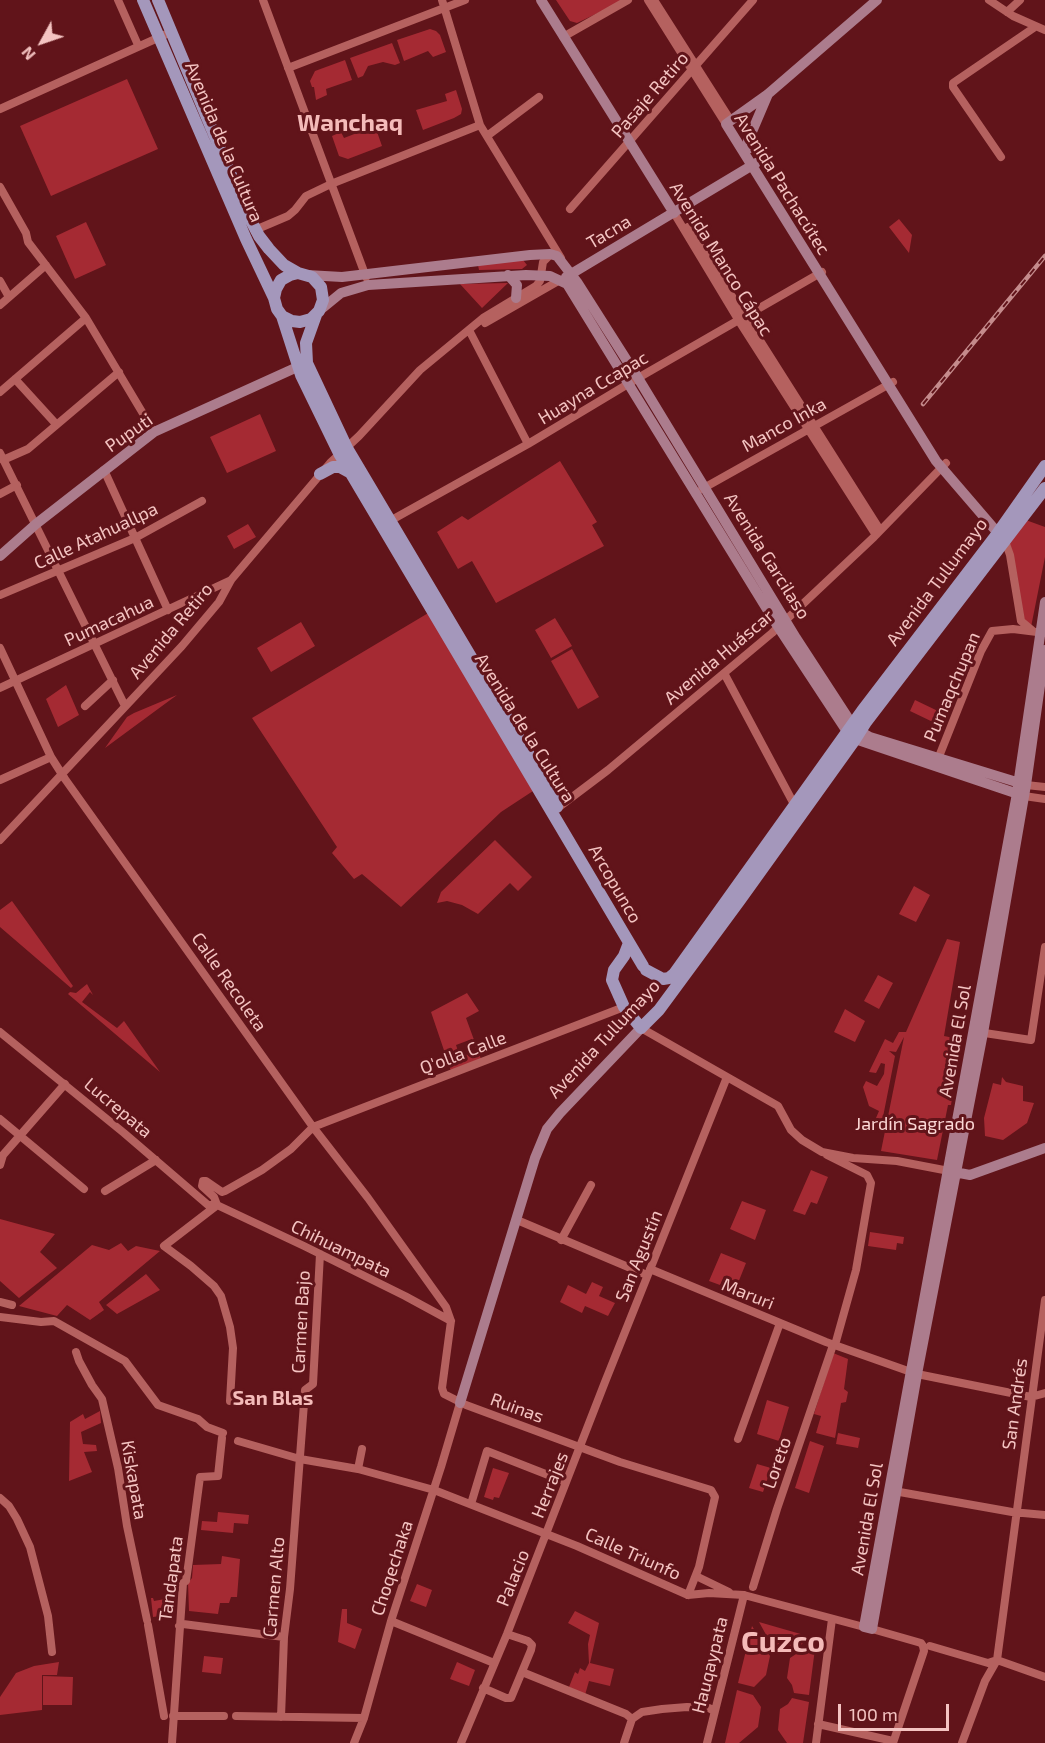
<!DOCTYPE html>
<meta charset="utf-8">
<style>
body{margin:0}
#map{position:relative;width:1045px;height:1743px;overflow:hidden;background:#61141a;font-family:"Exo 2",sans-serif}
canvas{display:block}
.north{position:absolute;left:12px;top:12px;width:60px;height:60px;-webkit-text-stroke:4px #61141a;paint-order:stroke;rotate:230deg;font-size:16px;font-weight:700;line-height:24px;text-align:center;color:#f4c4c2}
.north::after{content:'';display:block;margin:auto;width:21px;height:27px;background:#f4c4c2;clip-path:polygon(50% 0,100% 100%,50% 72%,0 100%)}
.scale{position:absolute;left:838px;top:1704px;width:111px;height:27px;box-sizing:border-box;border:3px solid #f4c4c2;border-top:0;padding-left:8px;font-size:18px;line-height:21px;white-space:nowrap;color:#f4c4c2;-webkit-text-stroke:4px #61141a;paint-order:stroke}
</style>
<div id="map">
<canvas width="1045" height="1743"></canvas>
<div class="north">N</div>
<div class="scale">100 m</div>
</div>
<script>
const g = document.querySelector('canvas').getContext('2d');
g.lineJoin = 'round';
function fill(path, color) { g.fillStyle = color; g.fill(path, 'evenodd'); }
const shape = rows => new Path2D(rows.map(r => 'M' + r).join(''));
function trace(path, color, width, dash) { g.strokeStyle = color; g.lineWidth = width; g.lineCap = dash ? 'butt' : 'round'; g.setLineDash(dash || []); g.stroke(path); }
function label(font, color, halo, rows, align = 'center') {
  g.font = font + ' "Exo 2",sans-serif'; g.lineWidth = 6; g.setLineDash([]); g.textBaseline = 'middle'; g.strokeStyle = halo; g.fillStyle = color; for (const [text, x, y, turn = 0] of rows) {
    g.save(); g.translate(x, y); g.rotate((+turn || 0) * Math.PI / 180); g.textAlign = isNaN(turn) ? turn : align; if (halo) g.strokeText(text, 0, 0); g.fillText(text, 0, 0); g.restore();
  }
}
fill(shape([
 [556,0,625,0,577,23,570,21],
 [430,29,436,31,440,35,446,52,433,57,428,51,404,61,397,40],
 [392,43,400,63,395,65,383,62,368,66,363,76,358,78,350,58],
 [345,60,352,80,326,89,327,95,316,100,314,87,312,87,310,81,315,71],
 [127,79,158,149,51,196,20,126],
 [456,90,462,109,461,114,454,118,423,130,416,110,447,101,445,94],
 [375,126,382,146,348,159,339,156,332,136,341,132,344,138],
 [899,219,912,235,909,253,889,227],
 [86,222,106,265,75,279,56,236],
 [523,260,527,265,522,269,479,270,478,265],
 [508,283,482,308,460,284],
 [260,414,276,451,227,473,210,437],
 [560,461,597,522,592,525,604,546,496,603,472,561,458,569,437,532,462,516,468,520],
 [1023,519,1045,527,1045,557,1031,627,1023,622,1009,539],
 [248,524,256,537,234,549,227,536],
 [430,612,533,791,501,812,401,907,362,874,354,879,332,853,337,847,252,718],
 [555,618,572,646,551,658,535,630],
 [301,622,315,646,271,672,257,648],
 [572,649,599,697,578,709,551,661],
 [66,685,79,715,58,727,46,699],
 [177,695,105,748,127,717,134,713],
 [915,700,940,712,935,723,910,711],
 [495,840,532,877,518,891,510,883,478,914,462,905,447,901,437,903,441,892],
 [914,886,930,895,916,922,899,914],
 [12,901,73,986,71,988,0,927,0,910],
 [947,939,960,942,944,1036,959,1039,951,1085,953,1086,952,1092,944,1090,943,1096,952,1098,951,1105,948,1105,937,1160,881,1151,904,1037,896,1052,889,1051,895,1056,882,1122,876,1118,879,1111,869,1106,863,1087,866,1081,877,1086,884,1074,885,1064,881,1063,876,1073,869,1072,885,1039,893,1043,899,1032,906,1032],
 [878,975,893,983,879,1009,864,1001],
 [87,984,93,995,90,992,82,1002,117,1028,124,1021,160,1072,68,994,70,992,76,993],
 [467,993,479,1011,466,1018,481,1059,451,1071,431,1012],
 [472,1039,477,1051,460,1057,456,1045],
 [845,1009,865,1021,855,1042,834,1032],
 [1002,1077,1006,1082,1023,1086,1023,1101,1034,1103,1027,1123,1003,1140,985,1136,984,1118,993,1083,1001,1085],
 [811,1170,828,1177,817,1204,811,1202,805,1215,793,1211],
 [742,1201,766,1210,755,1240,730,1229],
 [0,1219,55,1234,40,1252,57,1268,19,1298,0,1281],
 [870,1232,904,1237,903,1244,897,1243,896,1250,868,1246],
 [121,1243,128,1251,136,1246,160,1251,99,1302,104,1310,90,1320,67,1305,57,1316,19,1306,92,1245,109,1250],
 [721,1253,746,1263,738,1283,724,1276,720,1285,709,1281],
 [146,1274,160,1290,117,1314,106,1305],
 [592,1282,603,1287,599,1296,615,1303,608,1316,585,1306,582,1313,560,1302,568,1285,586,1294],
 [833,1353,848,1359,844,1389,848,1392,846,1402,841,1403,835,1438,816,1433,821,1416,814,1414],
 [767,1400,789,1407,779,1441,757,1434],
 [100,1411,101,1423,81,1432,83,1444,96,1445,97,1451,84,1452,92,1472,69,1481,70,1422,83,1414,85,1419],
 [838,1433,860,1438,858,1448,836,1444],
 [810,1441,824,1446,809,1493,795,1488],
 [757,1464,771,1468,763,1492,749,1488],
 [493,1468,509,1473,499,1498,494,1497,493,1500,484,1497],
 [218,1512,249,1515,248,1524,234,1523,233,1533,201,1530,202,1521,217,1522],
 [222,1556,240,1559,237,1597,231,1597,229,1603,220,1603,218,1614,189,1611,188,1583,192,1578,193,1565,221,1564],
 [417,1584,432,1590,426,1607,410,1601],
 [151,1598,153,1598,154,1601,165,1599,167,1615,153,1617],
 [342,1609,347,1609,347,1623,362,1629,355,1649,338,1642],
 [575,1611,599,1623,590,1663,614,1669,610,1686,589,1681,585,1695,569,1687,575,1672,578,1674,580,1668,585,1671,589,1663,588,1644,590,1635,568,1623],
 [759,1622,811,1637,789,1654,780,1655,774,1649],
 [752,1626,770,1656,766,1675,754,1687,738,1683],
 [816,1641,809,1695,794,1693,792,1685,787,1678,790,1658],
 [204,1656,223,1658,221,1674,202,1672],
 [59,1662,57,1675,42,1675,42,1710,0,1715,0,1697,16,1673,34,1666],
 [457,1662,475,1670,469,1686,450,1679],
 [43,1676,73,1677,72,1705,43,1705],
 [737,1690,753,1695,761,1707,758,1727,739,1743,725,1743],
 [792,1698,809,1702,803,1743,787,1743,778,1730,780,1709,788,1704]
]), '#a52a33');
trace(shape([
 [118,0,138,45],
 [263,0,366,277],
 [442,0,480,125,561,258],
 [648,0,726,124],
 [654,0,731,121],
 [989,0,1013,16,1045,30],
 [1007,12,1020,0],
 [563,37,628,0],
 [288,68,465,0],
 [0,109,171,32],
 [487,136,539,97],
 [1001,157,953,87,953,83,1035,27],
 [0,187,26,233,28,242,86,318,154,432],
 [570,209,753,0],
 [674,213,739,321,876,535],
 [688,227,880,530],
 [255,230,288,216,295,210,306,196,331,184,480,125],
 [0,281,9,297],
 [0,305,46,265],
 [485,323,560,280],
 [469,330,528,444],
 [15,379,56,424],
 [0,392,86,318],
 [0,453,125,706],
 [3,460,28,449,119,372],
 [104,470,168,610],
 [702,489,893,382],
 [0,494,17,485],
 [388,522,528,444,638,378,822,272],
 [1005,541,1010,555,1021,621,1033,631],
 [0,595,135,538,202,501],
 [0,648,51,757,65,779,313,1127,368,1198,446,1307,451,1321,442,1388,444,1394,466,1405,620,1462,711,1490,715,1497,699,1567,688,1595,577,1546,434,1490,358,1469,300,1459,238,1441],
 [724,673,795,806],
 [0,688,231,580],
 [85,706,113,680],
 [938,759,981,651,992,631,1013,629,1045,633],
 [0,780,51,757],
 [1026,785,1045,787],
 [1024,796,1045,799],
 [555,810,608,770,772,633,874,537,946,463],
 [0,840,182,646,219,602,231,580,330,463,359,436,420,370,483,318,536,286,540,281,543,262,550,255],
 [641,1028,778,1106,791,1130,802,1140,822,1152,853,1158,897,1161,949,1171],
 [0,1032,124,1133,208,1205,217,1205,304,1246,405,1296,451,1321],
 [978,1032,1031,1040,1045,947],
 [0,1119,84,1189],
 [827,1155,867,1175,871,1183,856,1270,835,1345],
 [0,1165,3,1155,65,1084],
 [105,1191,156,1160],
 [217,1205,214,1197,202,1186,203,1181,206,1181,222,1192,225,1191,262,1170,291,1149,313,1127,624,1007],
 [216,1206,164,1246,191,1266,214,1286,221,1296,230,1327,233,1348,230,1401],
 [517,1220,647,1275],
 [561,1240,591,1185],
 [650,1269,826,1342,911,1372],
 [0,1302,12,1305],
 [0,1317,41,1322,54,1321,125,1361,158,1405,198,1419,207,1427,223,1433],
 [76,1352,79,1361,92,1385,102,1399,118,1468,127,1526,147,1620],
 [917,1374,1031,1397,1045,1393],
 [738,1439,780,1323],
 [358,1469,362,1449],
 [894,1491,1012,1512,1045,1515],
 [0,1498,9,1506,17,1519,30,1547,48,1616,52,1652],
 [471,1504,487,1451,566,1482],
 [696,1576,729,1592],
 [753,1587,777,1509,832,1348],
 [688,1595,709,1593,744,1595,864,1627],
 [391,1621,494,1663],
 [148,1625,164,1716],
 [179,1626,183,1624,284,1637],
 [872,1629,921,1643,923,1646,924,1651,893,1743],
 [930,1646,988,1663,997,1660],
 [997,1660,1045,1677],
 [522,1672,626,1714,632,1719],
 [483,1688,506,1698,511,1698,531,1650,532,1645,528,1641,507,1634],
 [173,1716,224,1716],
 [236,1716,364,1718],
 [281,1717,284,1637,290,1589,305,1390,313,1384,320,1254],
 [632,1719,642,1712,662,1709,687,1707,709,1708,714,1711],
 [818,1724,893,1741],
 [172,1743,183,1583,186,1581,189,1560,200,1477,218,1476,222,1438],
 [354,1743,364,1718,391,1621,441,1467,460,1403],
 [461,1743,507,1634,605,1382,727,1077],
 [624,1743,632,1719],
 [707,1743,744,1595],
 [816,1743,832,1619],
 [962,1743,985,1681,997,1660,1045,1300]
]), '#b5615f', 8);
trace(shape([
 [541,0,674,213],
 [877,0,768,94,726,124,936,461,1003,539],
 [748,149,748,141,768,94],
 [307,275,342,277,530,255,550,254,557,256,577,282,638,378,796,638,850,721,863,733,870,737,1023,784],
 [508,275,517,285,516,298],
 [566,277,756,163],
 [319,311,341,293,368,285,526,275,550,276,567,284,773,619,846,730,858,740,1021,795],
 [0,556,36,524,154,432,304,364],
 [1045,602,1016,799,864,1627,872,1629,918,1369,983,1033,1026,785,1045,650],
 [949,1171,970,1175,1045,1148],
 [460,1403,535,1158,547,1129,560,1113,641,1028]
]), '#ac7c8d', 10);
trace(shape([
 [143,0,246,239,274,298],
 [158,0,246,211,259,236,269,249,284,265,298,273,312,277,321,287,323,300,319,311,311,319,300,322,292,321,282,316,277,309,274,298,276,289,281,280,290,275,298,273],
 [316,315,306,343,307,363,347,448,550,790,557,807],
 [282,316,301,375,340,455,643,966],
 [320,474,333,467,340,467,351,473],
 [629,943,624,956,614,970,612,980,624,1007,641,1028,659,1010,740,900,854,741,866,722,1045,488],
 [646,970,663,979,669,978,674,974,862,711,995,537,1045,466]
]), '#a497bb', 12);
const rail = shape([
 [923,404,1045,256]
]);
trace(rail, '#c58b8c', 4.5);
trace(rail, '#61141a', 2, [7]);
label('18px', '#f4c4c2', '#61141a', [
 ["Pasaje Retiro",650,95,-49],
 ["Avenida de la Cultura",224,142,67],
 ["Avenida Pachacútec",782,184,58],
 ["Tacna",609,232,-31],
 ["Avenida Manco Cápac",721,259,58],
 ["Huayna Ccapac",593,388,-31],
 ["Manco Inka",784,425,-29],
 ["Puputi",129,433,-35],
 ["Calle Atahuallpa",96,536,-25],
 ["Avenida Garcilaso",767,556,58],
 ["Avenida Tullumayo",937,582,-53],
 ["Pumacahua",109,621,-25],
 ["Avenida Retiro",171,631,-50],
 ["Avenida Huáscar",719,657,-40],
 ["Pumaqchupan",952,687,-67],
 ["Avenida de la Cultura",525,728,58],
 ["Arcopunco",615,884,60],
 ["Calle Recoleta",229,982,55],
 ["Avenida Tullumayo",604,1039,-47],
 ["Avenida El Sol",955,1041,-80],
 ["Q'olla Calle",463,1053,-21],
 ["Lucrepata",118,1108,40],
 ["Chihuampata",341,1249,26],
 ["San Agustín",639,1256,-68],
 ["Maruri",748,1294,22],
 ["Carmen Bajo",301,1322,-87],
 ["San Andrés",1015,1404,-82],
 ["Ruinas",517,1408,20],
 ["Loreto",777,1463,-71],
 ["Kiskapata",134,1480,80],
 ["Herrajes",550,1485,-68],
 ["Avenida El Sol",867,1519,-80],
 ["Calle Triunfo",633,1554,24],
 ["Choqechaka",392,1568,-72],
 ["Palacio",513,1578,-68],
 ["Tandapata",171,1579,-82],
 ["Carmen Alto",274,1587,-85],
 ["Hauqaypata",710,1665,-76]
]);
label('18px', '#fdd9d7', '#61141a', [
 ["Jardín Sagrado",915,1124]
]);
label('bold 20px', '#f4bbb9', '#61141a', [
 ["San Blas",273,1398]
]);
label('bold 24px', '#f4bbb9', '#61141a', [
 ["Wanchaq",350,123]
]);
label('bold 30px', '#f4bbb9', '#61141a', [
 ["Cuzco",783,1642]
]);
</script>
